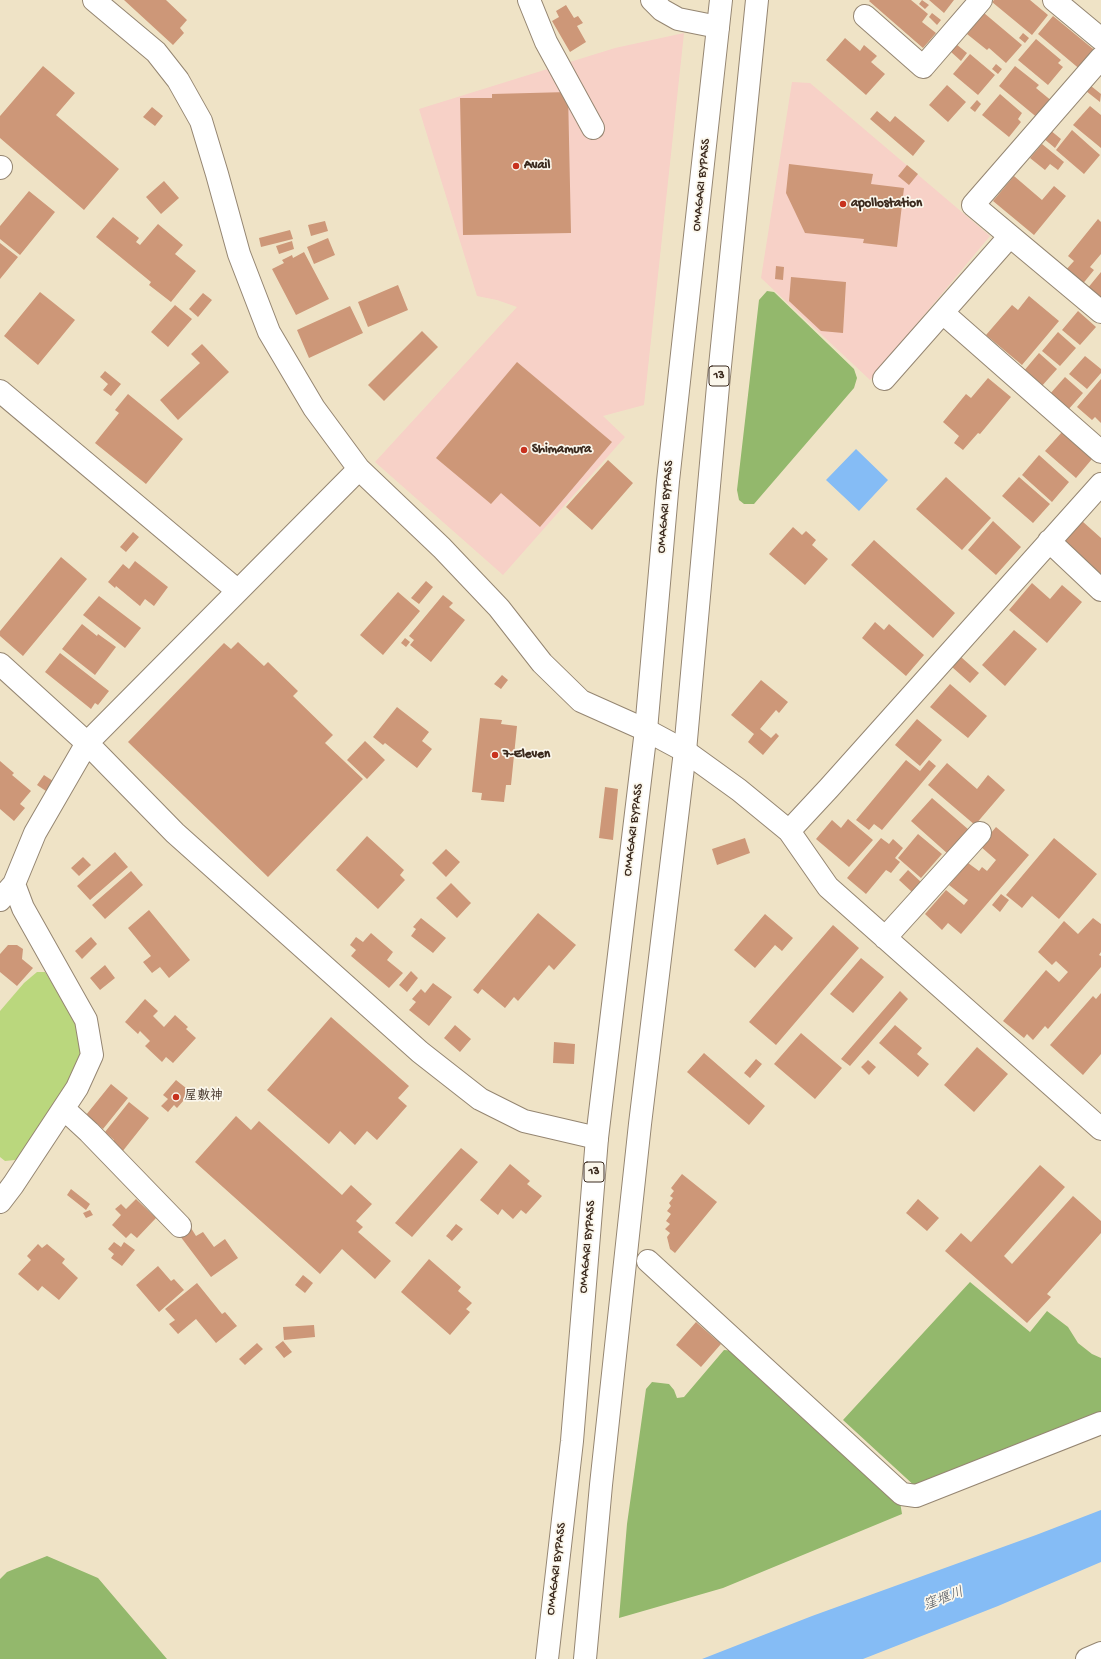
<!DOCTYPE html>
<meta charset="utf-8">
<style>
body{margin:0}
canvas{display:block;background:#efe3c6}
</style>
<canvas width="1101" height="1659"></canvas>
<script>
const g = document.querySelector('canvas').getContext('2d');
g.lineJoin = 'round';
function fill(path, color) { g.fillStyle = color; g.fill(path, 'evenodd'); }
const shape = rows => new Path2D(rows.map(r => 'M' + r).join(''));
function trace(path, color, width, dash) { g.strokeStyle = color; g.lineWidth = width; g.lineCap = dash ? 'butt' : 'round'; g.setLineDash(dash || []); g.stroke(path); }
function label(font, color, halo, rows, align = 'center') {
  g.font = font + ' "Gochi Hand","Klee One",sans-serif'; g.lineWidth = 3.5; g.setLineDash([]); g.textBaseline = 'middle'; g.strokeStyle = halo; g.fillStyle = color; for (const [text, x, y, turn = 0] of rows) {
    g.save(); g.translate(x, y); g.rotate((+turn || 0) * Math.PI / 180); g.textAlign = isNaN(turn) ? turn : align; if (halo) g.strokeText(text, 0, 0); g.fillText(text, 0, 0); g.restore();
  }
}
fill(shape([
 [684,33,644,405,603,416,625,437,503,575,375,462,517,307,497,300,477,296,419,109,615,48],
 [792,82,810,83,990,236,870,380,761,278]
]), '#f7d1c7');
fill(shape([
 [37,972,45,972,75,1020,85,1047,83,1060,23,1154,15,1160,5,1161,0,1157,0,1011,24,983]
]), '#bad77d');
fill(shape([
 [767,291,774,292,854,369,857,378,854,388,754,504,744,504,739,500,737,490,759,300],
 [970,1282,1030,1332,1047,1311,1068,1327,1078,1343,1092,1354,1101,1358,1101,1416,918,1489,843,1420],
 [724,1350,735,1351,900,1502,902,1514,723,1588,619,1618,627,1524,646,1389,652,1382,669,1384,674,1390,677,1398,684,1397],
 [47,1556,98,1578,167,1659,0,1659,0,1579,7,1572]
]), '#93b86c');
fill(shape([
 [856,449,888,480,859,511,826,480],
 [1101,1510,1101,1562,998,1606,863,1659,702,1659,812,1616,1036,1535]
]), '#85bcf5');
fill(shape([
 [124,0,166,0,187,20,180,28,184,33,173,45],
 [870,0,911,0,928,14,922,22,936,33,923,48,869,1],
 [922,0,929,5,925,9,919,4],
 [929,0,954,0,944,13],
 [994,0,1030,0,1048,15,1032,35,992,2],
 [566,5,574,18,578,16,583,23,577,26,586,42,570,52,552,21,559,17,556,11],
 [932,13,941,20,937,25,929,17],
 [984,13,1022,45,1006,63,989,48,987,50,967,34],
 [1053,16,1098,53,1082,71,1038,34],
 [1023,33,1029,38,1025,43,1019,38],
 [845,38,860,51,864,45,877,56,871,62,885,74,866,95,826,60],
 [1036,39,1061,60,1058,63,1063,67,1048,85,1018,60],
 [956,44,967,53,961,61,950,51],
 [970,54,995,75,978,95,953,74],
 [996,64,1002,69,998,74,992,69],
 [43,66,75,93,56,115,119,169,84,210,0,138,0,116],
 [1015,66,1039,85,1036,88,1053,102,1039,119,999,86],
 [947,85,966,102,948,122,929,105],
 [1091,86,1101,94,1100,102,1086,91],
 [568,92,571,233,463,235,460,98,492,98,492,94],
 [1000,94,1022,113,1018,119,1021,122,1009,137,982,115],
 [977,100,981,104,975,112,970,108],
 [1090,106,1101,115,1101,148,1073,125],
 [152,107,163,116,155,126,143,117],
 [877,111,890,122,895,116,925,141,913,156,870,119],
 [1050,130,1061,139,1055,148,1043,138],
 [1072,130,1100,155,1084,174,1056,150],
 [1042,144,1064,162,1058,170,1050,164,1045,170,1030,158],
 [789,164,873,174,871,184,904,188,897,247,863,243,864,239,805,233,786,193],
 [907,165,918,174,909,185,898,176],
 [1014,176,1042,200,1054,186,1066,196,1034,235,993,201],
 [164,181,179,198,161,214,146,197],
 [29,191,55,212,20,255,0,239,0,226],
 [113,217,139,238,136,242,140,245,158,224,183,245,175,254,196,271,171,302,149,285,151,282,96,237],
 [1098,219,1101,222,1101,254,1090,267,1094,270,1081,286,1064,272,1074,261,1068,256],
 [325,221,328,231,311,236,308,225],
 [290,230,293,239,261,247,259,238],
 [328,238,335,255,314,264,307,247],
 [292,241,294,249,279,254,276,246],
 [0,243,18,257,0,279],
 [304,252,329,299,296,315,272,269,284,263,282,260,292,255,293,258],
 [776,266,784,267,783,280,775,279],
 [1101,272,1101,297,1099,299,1087,289],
 [791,277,846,282,843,333,821,331,789,301],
 [398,285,408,310,368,327,358,302],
 [40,292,75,320,38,365,4,336],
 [203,293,212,300,198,317,189,309],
 [1029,296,1059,321,1022,365,986,335,1012,305,1018,310],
 [175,305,192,319,168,347,151,332],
 [350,306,363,333,309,358,297,330],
 [1078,311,1096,327,1080,345,1062,330],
 [422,331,438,347,384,401,368,385],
 [1058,332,1076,348,1060,366,1042,351],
 [202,344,229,372,178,420,160,400,200,363,191,354],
 [1039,353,1057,369,1041,387,1023,372],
 [1085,356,1101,369,1101,373,1087,389,1069,374],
 [517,362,612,442,540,527,501,493,491,504,436,458],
 [105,371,121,384,111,396,103,390,108,384,100,377],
 [1065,377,1083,393,1067,411,1049,395],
 [988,378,1011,397,980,434,978,433,963,450,954,443,959,436,943,422,966,394,971,398],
 [1101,379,1101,423,1095,417,1092,420,1077,407],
 [128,394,183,439,146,484,95,443,119,413,115,410],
 [1062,432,1092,459,1076,478,1045,451],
 [1039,455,1069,482,1052,502,1022,475],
 [608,460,633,483,592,530,566,507],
 [946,477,991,518,962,550,916,509],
 [1019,477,1050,504,1033,523,1002,496],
 [993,521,1021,547,996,575,968,550],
 [1082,521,1101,538,1101,573,1099,575,1063,542],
 [793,527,802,535,806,531,816,540,812,545,828,559,805,585,769,554],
 [133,532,139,537,126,552,120,547],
 [874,540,955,613,933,638,851,565],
 [61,557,87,579,23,656,0,636,0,631],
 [135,561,168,587,154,606,145,599,140,606,116,586,115,588,108,582,123,564,129,569],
 [426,581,433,587,419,604,411,598],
 [1032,583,1050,599,1062,585,1082,602,1047,643,1009,610],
 [398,592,420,611,383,655,360,635],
 [443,595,453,603,449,607,465,620,431,662,410,645,414,640,409,636],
 [99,596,141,628,125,648,83,615],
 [875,622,884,630,889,624,924,655,906,676,862,638],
 [82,624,97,636,98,634,116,647,95,675,62,649],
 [1014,630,1037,649,1005,686,982,665],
 [405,638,410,642,406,647,401,643],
 [238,642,264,666,268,662,298,691,293,696,333,735,325,743,363,779,268,877,128,742,224,643,231,649],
 [60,653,109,691,98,705,95,703,91,709,45,672],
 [961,657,979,673,970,683,952,667],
 [502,675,508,680,501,689,494,684],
 [761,680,788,702,779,713,776,710,760,729,771,738,776,733,779,736,763,755,748,742,754,734,731,715],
 [950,684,987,716,968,738,930,707],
 [397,707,429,732,422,741,432,749,417,768,385,743,383,745,373,737],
 [480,718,502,720,501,724,517,726,511,785,506,785,504,802,481,800,482,793,472,792],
 [917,719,942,740,920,766,895,745],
 [365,741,385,760,367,779,347,760],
 [906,760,920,771,929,760,936,766,882,830,874,824,869,830,856,820],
 [0,761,14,773,12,775,31,791,20,804,25,808,14,821,0,809],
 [947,763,977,789,988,775,1005,790,975,825,928,785],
 [44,775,53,781,46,791,37,785],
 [605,787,618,789,613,840,599,838],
 [932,798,969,830,948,854,911,821],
 [848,819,873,840,849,867,816,839,832,820,841,828],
 [996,827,1029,855,961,934,948,923,942,930,925,914,946,890,964,905,968,900,949,885,968,863,979,871,982,867,987,871,996,860,980,846],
 [918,834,942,854,921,878,898,858],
 [367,836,404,870,400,875,405,880,378,909,336,870],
 [745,838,750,853,717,865,712,849],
 [881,838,889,844,893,839,903,848,895,858,900,862,891,873,886,870,866,894,847,878],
 [1054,838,1097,874,1059,919,1032,896,1022,908,1006,895],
 [446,849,460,862,446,877,432,863],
 [115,852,128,867,90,900,77,886],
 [83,857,91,865,79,876,71,868],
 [908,870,921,882,912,892,899,880],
 [131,871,143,885,105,919,92,905],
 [451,883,471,903,457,918,436,898],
 [1001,894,1009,900,1000,912,992,905],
 [149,910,190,960,169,978,160,967,152,973,143,962,151,956,128,928],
 [538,913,576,945,554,970,549,965,518,1001,514,997,505,1008,482,989,478,994,473,990],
 [765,914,793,938,782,951,775,945,755,968,734,950],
 [421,918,446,938,433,953,411,936,416,929,413,927],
 [1093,918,1101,924,1101,952,1099,955,1101,956,1101,967,1048,1029,1045,1026,1033,1040,1027,1034,1024,1038,1003,1021,1046,970,1059,982,1068,972,1056,961,1052,965,1038,952,1064,921,1078,934],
 [833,925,859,948,776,1045,749,1022],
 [371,933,393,952,387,960,403,973,389,988,351,956,356,950,350,945,356,937,363,942],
 [91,937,97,944,82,959,75,951],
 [8,945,17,945,23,949,22,959,33,968,17,986,0,972,0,954],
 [861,958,884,977,853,1013,830,994],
 [105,965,115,978,100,990,90,978],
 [411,971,418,978,407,992,399,985],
 [433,983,452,997,429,1026,409,1010,416,1002,412,999,421,989,425,993],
 [900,991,908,999,850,1066,841,1059],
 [1101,993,1101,1054,1083,1075,1050,1045,1093,996,1096,999],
 [145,999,158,1011,153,1016,164,1027,175,1015,188,1027,186,1029,196,1038,173,1063,166,1057,162,1062,145,1046,150,1041,140,1031,138,1034,125,1022],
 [331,1017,409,1086,398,1098,407,1106,377,1140,367,1131,355,1145,340,1131,329,1144,267,1090],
 [455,1025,471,1039,460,1052,444,1038],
 [895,1025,922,1048,917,1054,929,1064,918,1077,879,1043],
 [801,1033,842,1068,815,1099,774,1064],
 [554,1042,575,1044,574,1064,553,1063],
 [977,1047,1008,1074,974,1112,944,1085],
 [704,1053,765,1106,749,1125,687,1072],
 [756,1059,762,1064,750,1078,744,1073],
 [868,1060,876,1067,869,1075,861,1067],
 [176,1080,191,1092,177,1108,174,1105,168,1112,161,1106,168,1099,163,1095],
 [111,1084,128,1098,103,1129,86,1115],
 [129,1102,149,1118,122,1152,111,1144,114,1140,105,1132],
 [236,1116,251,1130,259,1121,342,1195,351,1185,372,1204,356,1221,363,1227,358,1232,391,1261,375,1279,342,1249,320,1274,195,1162],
 [461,1148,478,1162,412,1237,395,1223],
 [510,1164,530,1181,527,1184,542,1196,526,1214,521,1210,513,1219,502,1209,498,1215,480,1200],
 [1040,1165,1065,1187,1004,1256,1012,1264,1073,1196,1101,1221,1101,1233,1047,1294,1051,1297,1027,1323,945,1251,961,1233,971,1242],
 [682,1174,717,1202,675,1253,670,1249,667,1237,670,1233,665,1229,670,1224,666,1221,671,1214,667,1211,671,1206,669,1203,673,1198,670,1196,674,1191,671,1188],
 [71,1189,90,1204,86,1210,67,1195],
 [136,1199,156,1218,137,1238,131,1233,126,1238,112,1225,121,1215,115,1209,121,1204,126,1209],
 [918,1199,939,1218,927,1231,906,1213],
 [90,1210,93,1215,86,1218,83,1213],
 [456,1224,463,1229,452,1241,446,1236],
 [191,1228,196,1236,203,1232,214,1247,225,1239,238,1258,211,1277,180,1236],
 [114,1242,121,1247,124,1242,135,1250,122,1266,111,1258,114,1254,108,1249],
 [38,1244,42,1248,47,1244,65,1259,62,1263,78,1278,59,1300,42,1286,38,1291,18,1274,31,1260,27,1256],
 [429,1259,461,1287,458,1291,472,1303,466,1309,470,1312,450,1335,401,1292],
 [158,1266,171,1281,174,1279,184,1290,159,1312,136,1285],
 [303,1275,313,1283,305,1293,295,1285],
 [197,1283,222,1314,225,1312,237,1326,216,1343,196,1319,178,1334,169,1324,175,1320,165,1309],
 [696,1322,721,1344,701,1367,676,1345],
 [314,1325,315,1337,284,1340,283,1327],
 [283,1341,292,1352,284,1358,275,1347],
 [257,1343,263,1349,245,1365,239,1359]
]), '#cd9778');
const minor = shape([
 [94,0,156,52,178,80,201,121,217,174,239,254,269,332,314,408,359,469,442,548,499,608,542,663,581,701,646,730,685,751,739,790,789,831,828,887,1101,1129],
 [529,0,546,42,593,128],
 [652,0,662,10,678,19,718,27],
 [1054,0,1101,39],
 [865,16,923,67,981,0],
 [1101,58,973,205,1101,312],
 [0,168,1,167],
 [943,313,1101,452],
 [884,379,1010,236],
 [0,391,238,591],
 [1049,541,1101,590],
 [0,664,87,743,175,833,420,1052,480,1099,524,1121,597,1138],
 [789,831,829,788,1101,484],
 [0,900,14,884],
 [885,938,980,833],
 [64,1109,89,1132,180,1226],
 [0,1202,13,1185,77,1088,92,1055,86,1020,23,908,14,884,35,833,87,743,359,469],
 [648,1261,902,1494,916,1496,1101,1423],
 [1087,1659,1101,1653]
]);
const highway = shape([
 [547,1659,572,1441,597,1138,646,730,668,481,721,0],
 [585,1659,601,1485,640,1124,685,751,718,386,757,0]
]);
trace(minor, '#958672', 24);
trace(highway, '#958672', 24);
trace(minor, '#fff', 22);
trace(highway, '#fff', 22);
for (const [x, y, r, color] of [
 [516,166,4,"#c8321e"],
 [843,204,4,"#c8321e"],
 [524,450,4,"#c8321e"],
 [495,755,4,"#c8321e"],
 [176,1097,4,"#c8321e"]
]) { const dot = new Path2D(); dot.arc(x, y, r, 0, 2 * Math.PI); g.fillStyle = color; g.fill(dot); trace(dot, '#fbf7ec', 1.5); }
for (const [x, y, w] of [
 [719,376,20],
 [594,1172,20]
]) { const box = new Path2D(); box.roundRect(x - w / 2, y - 10, w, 20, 3); g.fillStyle = '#fbf7ec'; g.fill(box); trace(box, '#3b2a1e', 1); }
label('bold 12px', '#3b2a1e', null, [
 ["13",719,376],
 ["13",594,1172]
]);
label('bold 13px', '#3b2a1e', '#fbf7ec', [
 ["Avail",524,166],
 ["apollostation",851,204],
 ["Shimamura",532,450],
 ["7-Eleven",503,755],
 ["屋敷神",184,1097]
], 'left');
label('13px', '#3b2a1e', '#fbf7ec', [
 ["OMAGARI BYPASS",702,185,-84],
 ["OMAGARI BYPASS",666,507,-85],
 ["OMAGARI BYPASS",634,830,-83],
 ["OMAGARI BYPASS",588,1247,-85],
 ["OMAGARI BYPASS",557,1569,-83]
]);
label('italic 14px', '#51565e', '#fbf7ec', [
 ["窪堰川",944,1600,-21]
]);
</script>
